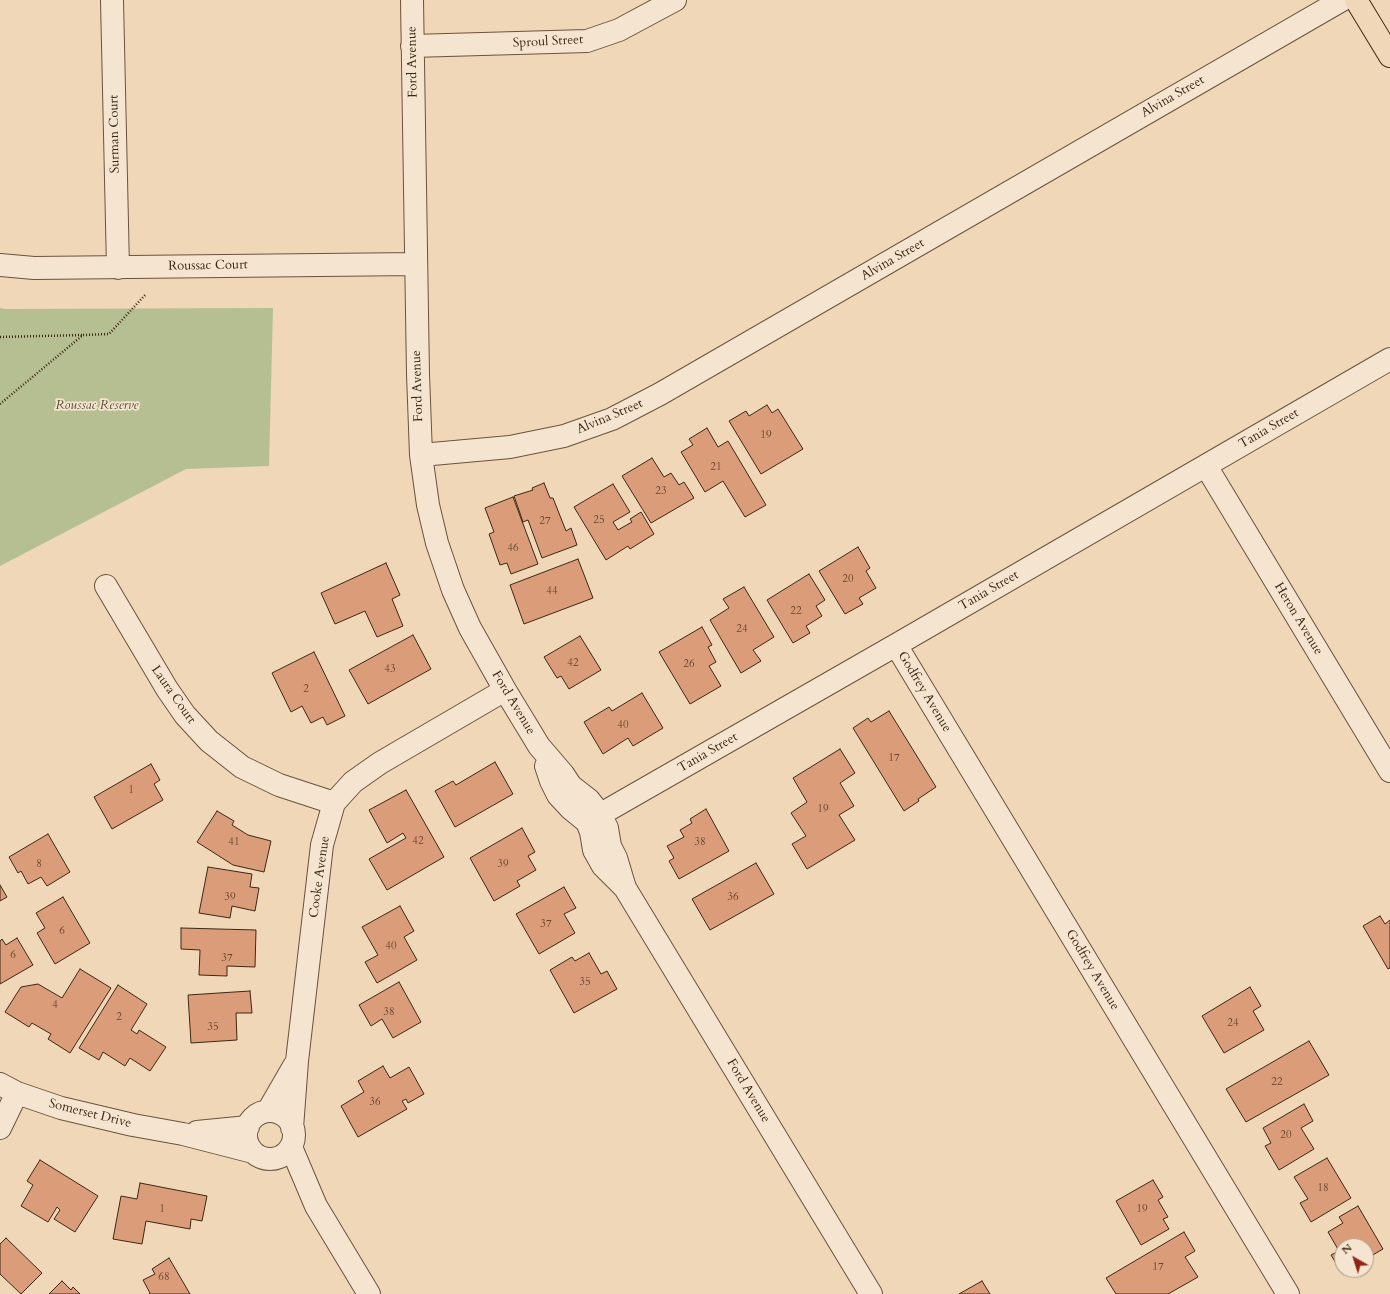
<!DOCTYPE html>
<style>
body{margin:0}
#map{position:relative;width:1390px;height:1294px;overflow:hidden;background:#efd7b7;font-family:Cardo,serif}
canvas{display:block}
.north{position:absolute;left:1334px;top:1238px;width:40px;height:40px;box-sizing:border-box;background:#f5e5d0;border:1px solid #ab9985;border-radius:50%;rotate:321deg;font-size:11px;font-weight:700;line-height:16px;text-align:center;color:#3d2714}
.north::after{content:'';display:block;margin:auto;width:14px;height:18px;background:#8f2418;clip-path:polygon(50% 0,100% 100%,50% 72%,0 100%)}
</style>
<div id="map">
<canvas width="1390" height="1294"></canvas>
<div class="north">N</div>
</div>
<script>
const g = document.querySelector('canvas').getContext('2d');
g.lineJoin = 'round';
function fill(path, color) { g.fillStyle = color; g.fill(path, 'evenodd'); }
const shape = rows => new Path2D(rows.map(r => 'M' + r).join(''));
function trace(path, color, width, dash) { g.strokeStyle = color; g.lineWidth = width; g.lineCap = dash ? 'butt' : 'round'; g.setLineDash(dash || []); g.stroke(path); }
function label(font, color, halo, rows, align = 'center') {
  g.font = font + ' Cardo,serif'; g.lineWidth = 3.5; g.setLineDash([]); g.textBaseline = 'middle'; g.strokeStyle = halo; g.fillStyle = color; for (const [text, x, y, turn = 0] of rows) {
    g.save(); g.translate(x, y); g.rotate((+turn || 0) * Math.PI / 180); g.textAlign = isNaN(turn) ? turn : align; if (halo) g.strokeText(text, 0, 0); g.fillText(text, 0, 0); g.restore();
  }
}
fill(shape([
 [0,308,5,309,273,308,269,466,186,469,0,566]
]), '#b5bf92');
const building = shape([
 [767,405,772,413,778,409,803,449,761,474,729,421,746,411,749,416,767,405],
 [707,428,718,447,728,441,766,505,745,517,723,481,705,492,681,452,693,445,689,439,707,428],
 [652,458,664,477,671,473,679,485,684,482,694,498,651,523,622,476,652,458],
 [544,483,550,498,553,498,566,531,571,528,577,545,542,558,528,520,523,522,514,496,533,490,532,488,544,483],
 [613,484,630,512,613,522,618,530,632,522,630,519,641,512,654,534,630,549,628,546,606,560,574,507,613,484],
 [513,497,538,564,511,574,507,563,500,565,489,534,494,532,485,508,513,497],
 [858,547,870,568,866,571,876,588,859,598,863,604,845,614,819,571,858,547],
 [578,559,593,598,524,624,510,585,578,559],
 [386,563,400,595,392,599,403,626,377,637,365,611,335,624,321,593,386,563],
 [809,574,825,600,816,606,822,616,806,626,810,633,793,643,767,600,809,574],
 [744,587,774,637,753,650,761,661,741,673,710,620,729,608,723,599,744,587],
 [702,627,712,645,708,647,716,662,709,666,721,686,690,704,659,652,702,627],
 [413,635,431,669,368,704,349,670,413,635],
 [580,636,601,670,569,689,561,676,557,678,544,657,580,636],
 [314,652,345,716,327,725,323,717,311,723,302,706,291,712,272,673,314,652],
 [642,693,663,728,633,746,628,738,603,754,584,722,609,707,612,711,642,693],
 [889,711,936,787,918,799,919,801,904,811,853,728,868,718,871,722,889,711],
 [840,749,855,773,840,783,854,806,839,815,855,840,807,869,792,844,806,836,791,813,807,802,793,778,840,749],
 [495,762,513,794,455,827,435,791,453,781,456,785,495,762],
 [151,764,160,780,154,784,163,800,112,829,94,797,151,764],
 [406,790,444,857,387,890,369,859,406,838,403,833,387,843,369,810,406,790],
 [706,809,729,851,679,879,669,861,674,858,667,846,684,837,680,830,692,823,690,819,706,809],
 [217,811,234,821,232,825,248,835,271,841,264,872,233,865,197,842,217,811],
 [522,828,535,852,528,856,536,870,517,881,520,886,494,901,470,858,522,828],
 [48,834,70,872,47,886,41,877,28,884,21,871,18,873,9,857,48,834],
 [756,863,774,894,710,930,692,899,756,863],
 [208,867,252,874,250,887,259,888,255,911,232,906,230,918,199,913,208,867],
 [0,885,7,897,0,901,0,885],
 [564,887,576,908,564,914,575,933,539,954,516,914,564,887],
 [63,897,90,943,55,964,37,933,45,928,36,913,63,897],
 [400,906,414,931,404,937,417,960,377,983,365,962,378,955,362,927,400,906],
 [1380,916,1385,924,1390,920,1390,968,1388,969,1363,926,1380,916],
 [181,928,256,930,255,967,227,966,227,976,199,975,200,950,181,949,181,928],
 [17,938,33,965,0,984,0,941,2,939,6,945,17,938],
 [589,953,601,974,607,971,617,989,574,1013,550,970,572,957,575,961,589,953],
 [80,969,111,988,70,1053,48,1039,51,1034,32,1023,29,1027,5,1012,21,987,38,984,62,998,80,969],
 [399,982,421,1022,393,1038,382,1019,371,1026,359,1005,399,982],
 [118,985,147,1004,131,1030,137,1034,139,1030,166,1047,150,1071,130,1058,125,1066,103,1052,99,1060,79,1048,118,985],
 [1250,987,1261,1006,1253,1011,1264,1030,1224,1053,1202,1016,1250,987],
 [250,991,252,1013,236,1013,237,1040,191,1043,188,995,250,991],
 [1309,1041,1329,1075,1246,1122,1226,1089,1309,1041],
 [383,1066,390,1078,409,1067,424,1094,408,1103,406,1099,402,1101,407,1109,358,1137,341,1106,364,1092,358,1081,383,1066],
 [1304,1104,1313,1121,1301,1128,1314,1149,1279,1170,1265,1146,1271,1143,1263,1128,1304,1104],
 [1327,1158,1351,1198,1311,1222,1300,1203,1308,1199,1294,1177,1327,1158],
 [40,1160,98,1196,75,1232,54,1219,60,1210,57,1207,48,1222,21,1206,33,1185,27,1181,40,1160],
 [1153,1180,1163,1197,1158,1200,1168,1217,1163,1219,1169,1229,1141,1245,1116,1201,1153,1180],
 [140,1183,207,1196,202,1221,191,1219,190,1229,146,1221,142,1244,113,1239,121,1196,137,1199,140,1183],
 [1358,1206,1383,1249,1366,1259,1366,1246,1342,1246,1342,1270,1346,1270,1342,1273,1331,1255,1339,1251,1328,1232,1343,1223,1339,1217,1358,1206],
 [1184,1232,1195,1251,1185,1257,1198,1277,1168,1294,1116,1294,1106,1278,1184,1232],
 [6,1238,42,1273,21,1294,0,1274,0,1244,6,1238],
 [169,1258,190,1294,149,1294,150,1293,143,1280,155,1274,152,1269,169,1258],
 [62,1281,71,1290,73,1287,80,1294,49,1294,62,1281],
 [982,1281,990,1294,959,1294,982,1281]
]);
fill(building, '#db9c7a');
trace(building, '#3d2714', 1);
const street = shape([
 [112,0,118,268],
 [412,0,418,374,421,455,428,505,437,543,453,590,470,628,505,690,539,746,563,774,571,786,589,800,600,814,607,828,610,846,616,858,625,888],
 [412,46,587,41,619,30,675,0],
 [0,265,34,268,416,264],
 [421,455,510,447,564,436,612,419,660,394,1342,0],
 [1206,466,1390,771],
 [106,586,167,689,185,715,209,741,242,767,279,785,334,803],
 [896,645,1288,1294],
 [546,766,551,781,558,795,571,809,587,822,591,832,594,850,603,866,625,888,871,1294],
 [587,822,896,645,1390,359],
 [0,1084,17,1093,61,1108,133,1125,183,1134,253,1152],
 [268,1111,294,1066],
 '246 1135a24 24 0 1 1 48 0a24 24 0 1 1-48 0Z',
 [0,1128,17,1093],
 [292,1128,297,1061,322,845,334,803,353,782,380,763,505,690],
 [197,1132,248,1127],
 [291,1147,316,1206,369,1294]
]);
const primary = shape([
 [1356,0,1390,56]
]);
trace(street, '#6a533d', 24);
trace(primary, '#3d2714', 24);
trace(shape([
 [0,337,83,335],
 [0,404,83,335,109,334,146,294]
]), '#3d2714', 2.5, [1, 2]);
trace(street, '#f5e5d0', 22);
trace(primary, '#efd7b7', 22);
label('11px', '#64442e', null, [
 ["19",766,435],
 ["21",716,467],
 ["23",661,491],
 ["25",599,520],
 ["27",545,521],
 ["46",513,548],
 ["20",848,579],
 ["44",552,591],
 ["22",796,611],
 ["24",742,629],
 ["42",573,663],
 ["26",689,664],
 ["43",390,669],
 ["2",306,689],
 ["40",623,725],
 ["17",894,758],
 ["1",131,790],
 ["19",823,809],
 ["42",418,841],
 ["41",234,842],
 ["38",700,842],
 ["8",39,864],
 ["39",503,864],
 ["39",230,897],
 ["36",733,897],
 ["37",546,924],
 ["6",62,931],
 ["40",391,946],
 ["6",13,955],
 ["37",227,958],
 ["35",585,982],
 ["4",55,1005],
 ["38",389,1012],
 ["2",119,1017],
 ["24",1233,1023],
 ["35",213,1027],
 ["22",1277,1082],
 ["36",375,1102],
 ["20",1286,1135],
 ["18",1323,1188],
 ["1",162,1209],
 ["19",1142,1209],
 ["17",1158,1267],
 ["68",164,1277]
]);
label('13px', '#3d2714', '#f5e5d0', [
 ["Sproul Street",548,42,-3],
 ["Ford Avenue",413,62,-91],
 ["Alvina Street",1173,97,-30],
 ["Surman Court",115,134,-91],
 ["Alvina Street",893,260,-30],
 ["Roussac Court",208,266,-1],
 ["Ford Avenue",418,386,-92],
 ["Alvina Street",610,417,-23],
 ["Tania Street",1269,429,-30],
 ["Tania Street",989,591,-30],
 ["Heron Avenue",1298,619,59],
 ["Godfrey Avenue",924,692,59],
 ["Laura Court",173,695,55],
 ["Ford Avenue",513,703,59],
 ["Tania Street",708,753,-30],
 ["Cooke Avenue",320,877,-82],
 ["Godfrey Avenue",1092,970,59],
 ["Ford Avenue",748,1091,59],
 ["Somerset Drive",90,1114,14]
]);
label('italic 13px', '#5b4d34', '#f5e5d0', [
 ["Roussac Reserve",97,406]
]);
</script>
